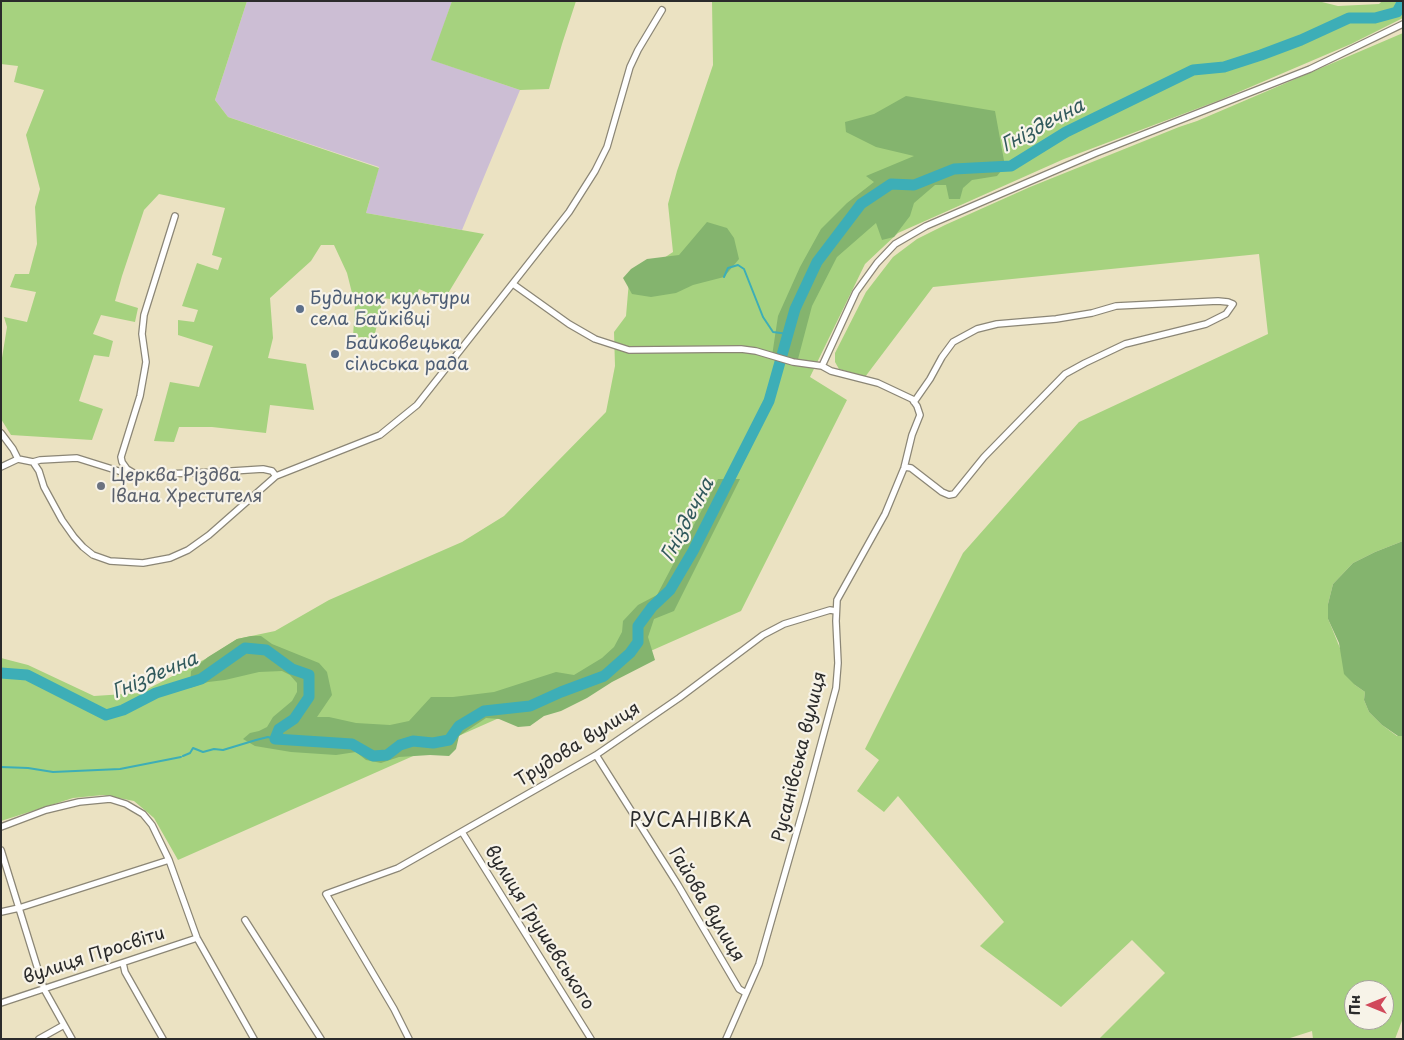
<!DOCTYPE html>
<meta charset="utf-8">
<style>
body{margin:0}
#map{position:relative;width:1404px;height:1040px;overflow:hidden;background:#ebe2c2;font-family:"Playpen Sans",sans-serif}
canvas{display:block}
.frame{position:absolute;inset:0;border:2px solid #2b2b2b;pointer-events:none}
.north{position:absolute;left:1344px;top:980px;width:50px;height:50px;box-sizing:border-box;background:#f7f3e8;border:1px solid #a5a39c;border-radius:50%;rotate:270deg;font-size:14px;font-weight:700;line-height:20px;text-align:center;color:#2b2b2b}
.north::after{content:'';display:block;margin:auto;width:18px;height:22px;background:#d1495b;clip-path:polygon(50% 0,100% 100%,50% 72%,0 100%)}
</style>
<div id="map">
<canvas width="1404" height="1040"></canvas>
<div class="frame"></div>
<div class="north">Пн</div>
</div>
<script>
const g = document.querySelector('canvas').getContext('2d');
g.lineJoin = 'round';
function fill(path, color) { g.fillStyle = color; g.fill(path, 'evenodd'); }
const shape = rows => new Path2D(rows.map(r => 'M' + r).join(''));
function trace(path, color, width, dash) { g.strokeStyle = color; g.lineWidth = width; g.lineCap = dash ? 'butt' : 'round'; g.setLineDash(dash || []); g.stroke(path); }
function label(font, color, halo, rows, align = 'center') {
  g.font = font + ' "Playpen Sans",sans-serif'; g.lineWidth = 4.5; g.setLineDash([]); g.textBaseline = 'middle'; g.strokeStyle = halo; g.fillStyle = color; for (const [text, x, y, turn = 0] of rows) {
    g.save(); g.translate(x, y); g.rotate((+turn || 0) * Math.PI / 180); g.textAlign = isNaN(turn) ? turn : align; if (halo) g.strokeText(text, 0, 0); g.fillText(text, 0, 0); g.restore();
  }
}
fill(shape([
 [247,1,452,1,432,60,520,90,462,230,366,213,379,167,228,117,215,100]
]), '#ccbed4');
fill(shape([
 [1,1,247,1,215,100,228,117,379,168,366,213,484,234,444,300,419,289,413,302,383,298,374,338,353,337,355,305,347,273,334,245,321,245,311,261,270,298,273,338,268,358,306,364,314,410,270,405,266,433,212,427,179,427,174,442,154,441,170,382,199,387,213,346,178,335,178,320,194,322,198,310,182,306,197,263,218,270,222,258,212,255,225,208,159,194,144,210,122,276,115,301,138,308,135,322,101,315,93,334,113,341,109,357,94,355,79,401,103,409,92,440,11,435,1,419,1,364,7,327,4,317,27,322,36,292,10,287,15,274,29,274,37,244,35,207,40,189,26,135,44,90,14,82,18,66,1,64],
 [452,1,576,1,562,44,549,89,520,90,431,60],
 [712,1,1318,1,1338,6,1379,4,1382,1,1403,1,1403,18,1351,44,1220,100,1064,159,898,233,865,264,810,377,847,400,741,611,178,860,154,818,134,801,103,795,73,798,1,821,1,658,28,665,94,696,140,693,209,657,237,639,275,631,329,600,462,542,504,516,606,412,615,366,614,332,626,316,629,281,673,252,668,204,677,171,713,65],
 [1403,33,1403,541,1375,552,1353,563,1333,584,1328,604,1328,619,1331,626,1355,685,1365,692,1364,700,1369,712,1382,725,1397,736,1403,736,1403,1018,1395,1039,1313,1039,1312,1031,1287,1039,1099,1039,1165,973,1132,940,1061,1007,980,946,1004,922,898,796,884,812,857,791,879,760,865,749,963,553,1079,422,1268,334,1259,254,933,287,865,377,839,369,835,362,835,353,866,292,893,257,917,239,945,225,1030,187,1179,127,1197,121],
 [1354,990,1384,990,1384,1020,1354,1020]
]), '#a6d27f');
fill(shape([
 [906,96,995,111,1005,166,997,176,972,180,963,188,960,199,949,199,946,185,935,185,914,203,910,216,894,237,882,240,876,223,837,257,812,306,798,359,772,356,778,316,800,267,821,229,847,203,874,182,866,176,914,156,876,147,846,132,845,122,874,114],
 [707,222,727,228,734,238,739,259,724,277,693,285,676,293,651,297,632,294,623,278,631,269,647,259,679,255],
 [718,479,740,479,674,611,654,619,648,637,655,660,612,682,587,698,561,711,544,716,530,726,518,727,499,719,486,718,459,736,456,749,449,756,430,755,399,757,381,763,366,760,356,752,336,755,291,752,255,746,243,739,250,733,259,731,267,727,273,717,292,701,297,692,297,683,290,675,282,671,259,672,225,680,208,682,190,688,191,671,208,657,237,639,251,636,261,636,272,644,319,663,327,672,332,695,317,717,329,717,356,723,390,725,409,721,431,697,453,697,494,692,556,672,574,675,602,658,614,647,622,632,623,621,638,605,657,595],
 [1403,541,1403,736,1398,736,1382,725,1369,712,1364,700,1365,692,1355,685,1344,674,1339,643,1328,619,1328,604,1333,584,1353,563,1375,552]
]), '#84b46e');
trace(shape([
 [724,277,728,268,738,265,744,269,763,317,773,332,788,334],
 [183,756,190,753,193,748,203,752,214,749,223,750,256,740,268,737,275,739],
 [1,767,28,768,53,772,120,769,181,757]
]), '#3daeb7', 2);
trace(shape([
 [1,673,27,675,106,715,123,710,156,693,201,679,245,648,266,650,292,669,309,675,309,697,294,719,279,729,275,739,352,744,373,756,387,755,400,745,413,741,433,743,449,740,459,726,484,711,530,706,561,692,604,676,630,653,638,642,638,626,652,607,670,590,693,551,769,401,795,309,817,262,861,204,891,184,914,185,954,169,1011,166,1066,132,1193,70,1224,67,1261,55,1301,40,1349,18,1375,18,1397,12,1403,1]
]), '#3daeb7', 11);
const street = shape([
 [513,284,569,324,595,339,629,350,741,349,756,351,793,362,822,366,831,371,878,383,912,399,917,406,920,415,912,435,904,468,885,514,837,600,836,621,838,663,836,688,805,803,759,964,726,1039],
 [822,366,856,292,877,263,895,244,926,226,1096,153,1310,69,1403,24],
 [1,433,13,449,18,459],
 [33,462,40,460,77,458,125,473,137,475,216,472,263,469,272,471,276,476],
 [1,467,18,459,33,462,39,471,44,487,62,520,74,537,83,547,93,555,110,561,143,563,170,558,188,550,209,535,276,476,380,435,417,405,569,212,595,171,607,147,630,67,638,50,662,10],
 [905,467,911,468,942,492,949,495,954,494,984,457,1065,374,1085,363,1125,344,1206,324,1226,314,1233,304,1228,302,1218,301,1116,306,1092,313,1056,319,997,324,977,329,953,342,942,357,930,379,914,402],
 [137,475,127,469,122,462,121,457,140,396,145,368,146,362,142,334,144,315,175,216],
 [596,755,678,885,739,989,746,993],
 [1,827,46,810,79,802,110,799,126,804,143,814,152,825,169,860,197,938,254,1039],
 [462,832,591,1039],
 [1,850,44,989,72,1039],
 [1,912,19,908,169,860],
 [245,920,321,1039],
 [123,963,125,972,163,1039],
 [1,1003,197,938],
 [39,1039,64,1025],
 [409,1039,394,1009,326,894,398,868,596,755,679,698,763,635,784,624,830,610,836,611]
]);
trace(street, '#8b8676', 8);
trace(street, '#fff', 5.5);
for (const [x, y, r, color] of [
 [300,309,5,"#5c6f8a"],
 [335,354,5,"#5c6f8a"],
 [101,486,5,"#6b7280"]
]) { const dot = new Path2D(); dot.arc(x, y, r, 0, 2 * Math.PI); g.fillStyle = color; g.fill(dot); trace(dot, '#f7f3e8', 2); }
label('18px', '#4e5e75', '#f7f3e8', [
 ["Будинок культури",310,299],
 ["села Байківці",310,320],
 ["Байковецька",345,344],
 ["сільська рада",345,365]
], 'left');
label('18px', '#5b616d', '#f7f3e8', [
 ["Церква Різдва",111,476],
 ["Івана Хрестителя",111,497]
], 'left');
label('18px', '#2b2b2b', '#f7f3e8', [
 ["Трудова вулиця",578,745,-32],
 ["Русанівська вулиця",800,757,-76],
 ["Гайова вулиця",706,905,59],
 ["вулиця Грушевського",539,928,58],
 ["вулиця Просвіти",94,956,-18]
]);
label('italic 19px', '#31595c', '#f7f3e8', [
 ["Гніздечна",1043,126,-28],
 ["Гніздечна",688,520,-62],
 ["Гніздечна",155,676,-23]
]);
g.letterSpacing = '1px';
label('19px', '#2b2b2b', '#f7f3e8', [
 ["РУСАНІВКА",691,822]
]);
g.letterSpacing = '0px';
</script>
